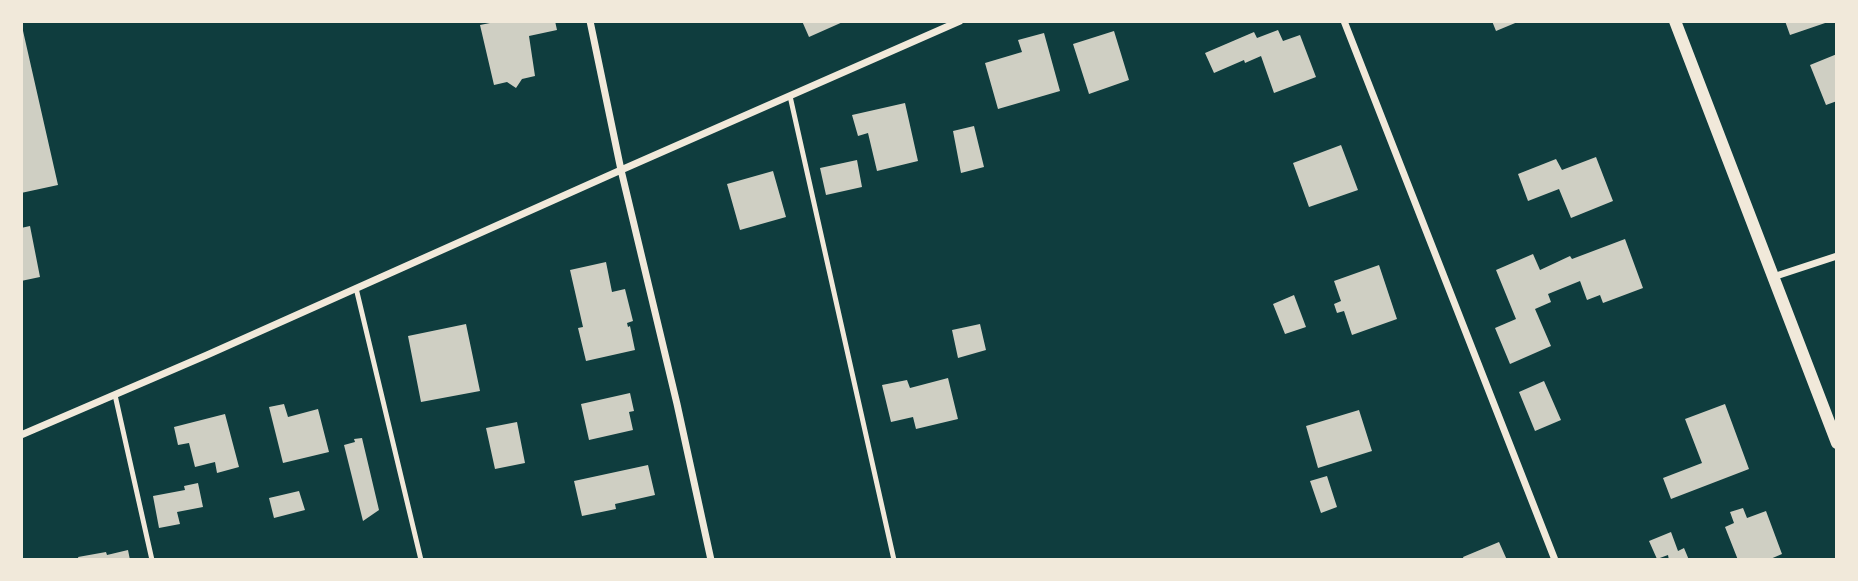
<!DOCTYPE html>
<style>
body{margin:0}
#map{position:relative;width:1858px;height:581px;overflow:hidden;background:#0f3d3e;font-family:Poppins,sans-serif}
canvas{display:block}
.frame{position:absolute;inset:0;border:23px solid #f1e9da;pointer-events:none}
</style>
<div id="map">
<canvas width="1858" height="581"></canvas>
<div class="frame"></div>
</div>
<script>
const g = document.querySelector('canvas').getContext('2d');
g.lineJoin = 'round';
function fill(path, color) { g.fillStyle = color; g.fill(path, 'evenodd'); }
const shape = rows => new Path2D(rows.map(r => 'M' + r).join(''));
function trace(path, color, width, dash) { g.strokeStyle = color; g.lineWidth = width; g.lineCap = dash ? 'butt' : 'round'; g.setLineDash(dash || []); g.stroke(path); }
fill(shape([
 [500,21,555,21,557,30,529,36,535,76,522,79,516,88,507,82,494,85,480,25],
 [802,21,845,21,809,37],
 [1492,21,1520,21,1496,31],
 [1785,21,1831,21,1790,35],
 [21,22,58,185,21,193],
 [1278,30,1283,41,1300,35,1316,77,1274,93,1261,56,1245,63,1244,60,1214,73,1205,53,1254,32,1257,38],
 [1114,31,1129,80,1089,94,1073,44],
 [1044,33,1060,91,998,109,985,63,1022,52,1018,40],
 [1837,54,1837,101,1826,105,1810,65],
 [905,103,918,161,877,171,868,133,858,136,852,115],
 [974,126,984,167,961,173,953,131],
 [1341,145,1358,190,1309,207,1293,163],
 [1596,157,1613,201,1571,218,1559,189,1528,201,1518,174,1556,159,1562,170],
 [857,160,862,187,826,195,820,168],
 [773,171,786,217,740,230,727,184],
 [30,226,40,277,21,281,21,228],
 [1625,239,1643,288,1603,303,1600,295,1587,300,1580,281,1548,294,1551,302,1535,309,1551,346,1510,364,1495,328,1516,319,1496,270,1533,254,1540,270,1570,256,1572,259],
 [606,262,612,292,625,289,633,321,627,323,628,327,630,326,635,350,586,361,578,328,583,327,570,270],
 [1379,265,1397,319,1352,335,1344,311,1337,313,1334,304,1341,301,1334,281],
 [1294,295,1306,327,1285,334,1273,304],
 [466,324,480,391,421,402,408,336],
 [980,324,986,350,958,358,952,330],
 [948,378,958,419,916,429,913,417,891,422,882,385,907,380,910,388],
 [1544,381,1561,420,1535,431,1519,392],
 [630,393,634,411,629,412,633,430,589,440,581,404],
 [284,404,288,417,318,409,329,452,283,463,269,407],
 [1725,404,1749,469,1671,499,1663,478,1702,463,1685,419],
 [1359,410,1372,451,1318,468,1306,426],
 [225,414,239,467,217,473,215,462,195,467,189,443,178,445,174,427],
 [517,422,525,463,495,469,486,428],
 [362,438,379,510,363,521,344,445,355,442,354,439],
 [648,465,655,495,615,504,616,509,582,516,574,481],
 [1327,476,1337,507,1321,513,1310,481],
 [198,483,203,507,177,512,180,524,159,528,153,496,185,490,184,486],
 [299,491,305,510,274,518,269,498],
 [1743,508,1747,518,1766,511,1782,554,1768,560,1738,560,1725,527,1734,523,1730,512],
 [1671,532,1678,551,1684,548,1689,560,1669,560,1668,555,1657,559,1649,541],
 [1499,542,1507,560,1464,560,1463,557],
 [128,550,130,560,79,560,78,557,106,552,107,555]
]), '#cfcfc3');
trace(shape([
 [790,96,894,560],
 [356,288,421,560],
 [115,395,152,560]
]), '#f1e9da', 5);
trace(shape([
 [590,21,621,170,677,404,711,560],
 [1344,21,1555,560],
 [1773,277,1837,256],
 [21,435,207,355,621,170,960,21]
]), '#f1e9da', 7);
trace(shape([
 [1675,21,1837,443]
]), '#f1e9da', 12);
</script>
